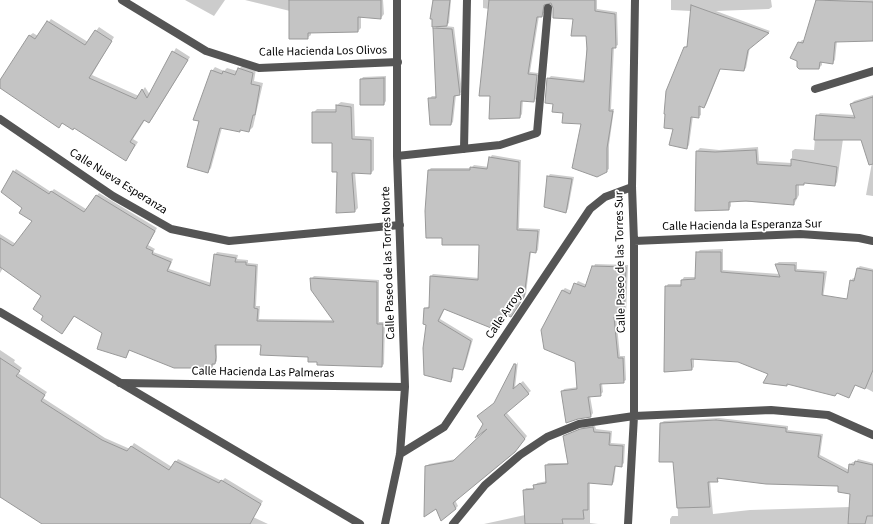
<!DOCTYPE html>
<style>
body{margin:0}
canvas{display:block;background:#fff}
</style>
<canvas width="873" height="524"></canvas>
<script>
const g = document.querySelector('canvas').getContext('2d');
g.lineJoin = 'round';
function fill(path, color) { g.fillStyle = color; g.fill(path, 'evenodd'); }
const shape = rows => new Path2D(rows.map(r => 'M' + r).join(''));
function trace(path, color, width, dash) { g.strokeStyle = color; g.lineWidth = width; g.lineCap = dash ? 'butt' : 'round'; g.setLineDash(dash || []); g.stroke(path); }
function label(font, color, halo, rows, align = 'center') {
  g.font = font + ' "Source Sans 3",sans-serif'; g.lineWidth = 3.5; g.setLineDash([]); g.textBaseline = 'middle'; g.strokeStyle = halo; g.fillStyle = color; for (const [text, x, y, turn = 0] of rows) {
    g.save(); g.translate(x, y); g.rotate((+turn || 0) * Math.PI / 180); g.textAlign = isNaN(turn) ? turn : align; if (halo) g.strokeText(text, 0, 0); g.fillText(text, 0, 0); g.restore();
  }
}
fill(shape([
 [185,0,225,0,214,16],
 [245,0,383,0,384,14,381,18,361,16,361,28,358,31,311,32,311,35,307,38,290,11],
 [434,0,451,0,449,23,445,26,454,27,462,92,456,95,453,122,451,124,429,99,432,96,437,96,434,29,437,26],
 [483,0,597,0,597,9,617,12,618,45,614,47,611,109,614,109,609,145,609,169,606,171,583,123,564,112,554,103,548,79,551,76,585,80,587,35,575,18,549,1,545,3,544,13,539,16,530,72,538,73,536,99,534,101,523,100,522,114,520,117,489,9,483,8],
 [671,0,771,0,772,7,769,9,716,11,770,31,750,47,746,68,744,70,721,68,706,105,704,107,701,106,701,115,698,117,693,116,689,145,687,148,685,47,688,45,691,11,671,10],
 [825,0,873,0,873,40,837,41,835,60,832,63,822,61,822,65,819,68,799,43,802,40,805,40,814,10],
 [51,19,88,42,99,27,114,37,92,75,139,96,145,87,150,95,176,48,190,57,152,119,149,122,145,120,133,139,138,142,126,160,74,127,62,123,59,126,0,87,0,82,29,36,33,33,38,36],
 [243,65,256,69,254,81,263,83,253,127,249,131,241,129,239,131,222,128,211,168,208,172,212,71,215,67,224,71,227,68,237,71],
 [386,76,386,101,384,104,361,80,363,77],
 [873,95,873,139,843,139,837,182,835,185,806,182,803,184,799,184,799,195,794,204,731,201,731,206,729,209,697,151,700,148,719,150,758,147,759,161,792,163,792,151,795,149,814,150,817,116,820,113,855,115,851,104,854,101],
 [341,102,354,104,355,136,374,137,374,170,371,173,355,172,358,208,355,211,338,171,333,142,313,113,317,109,337,109,337,105],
 [492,155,521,160,519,228,540,229,538,250,536,252,531,252,526,294,513,313,504,313,496,329,445,308,440,319,473,339,465,367,463,369,454,368,453,378,450,381,427,324,425,308,430,306,431,276,433,274,479,278,480,244,428,171,431,168,471,168,474,165,489,167,490,158],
 [873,157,873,196,866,195],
 [16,169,51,192,54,189,86,209,99,193,157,228,148,245,155,249,153,252,173,259,169,269,211,283,215,255,217,252,238,255,237,259,248,260,248,263,258,264,256,306,260,306,259,319,334,320,311,279,314,276,379,280,379,322,385,322,384,364,382,366,318,361,309,356,262,344,217,344,217,361,212,367,130,350,126,357,103,332,75,315,65,330,44,315,42,295,3,268,0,273,0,234,16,244,33,220,23,208,14,172],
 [550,174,574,177,568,209,566,212,548,177],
 [723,249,723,270,780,274,776,264,779,262,797,262,797,269,827,271,823,298,873,349,873,392,856,383,848,397,838,392,835,395,788,383,786,385,769,373,738,361,694,358,694,367,692,369,666,287,668,284,682,284,682,280,684,277,696,277,697,253,700,250],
 [595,264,628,265,626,314,624,316,616,316,620,356,625,356,626,380,623,382,602,383,603,392,600,395,590,396,593,413,591,416,562,392,564,389,578,387,576,361,563,290,565,288,572,291,578,281,587,285],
 [860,266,873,269,873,318,851,281,853,278,856,279,858,268],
 [0,350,15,360,14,362,22,368,18,373,47,392,43,398,105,438,130,449,134,443,172,467,178,459,222,481,225,478,263,501,253,517,268,524,51,524,0,497],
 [518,362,515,388,523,381,531,391,506,412,527,436,518,448,455,500,458,506,455,509,426,467,429,464,456,459,489,428,495,403],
 [719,418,788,426,788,430,823,434,820,455,849,470,850,464,853,462,856,462,858,459,873,463,873,524,670,524,670,519,672,516,678,516,677,481,674,460,661,423,664,421],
 [720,477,839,485,851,493,850,507,750,510,713,514,710,481,717,481],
 [595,426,596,429,612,431,611,443,625,444,624,463,621,466,616,465,614,482,612,484,590,482,590,523,598,524,484,524,525,515,524,491,526,488,534,488,537,483,547,481,546,466,548,463,569,463,564,437,584,427]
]), '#0003');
const building = shape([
 [289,0,381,0,381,19,358,17,358,32,308,33,308,39,289,39,289,0],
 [433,0,450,0,447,26,432,27,432,19,430,19,433,0],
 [489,0,595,0,595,11,615,14,616,48,612,48,609,111,613,111,607,148,607,172,597,177,572,168,581,124,562,123,563,113,552,112,553,104,545,103,547,78,584,82,587,49,586,36,571,36,573,19,553,18,553,8,551,3,544,5,542,17,537,17,528,74,537,75,534,102,521,101,520,118,489,119,490,96,479,96,489,0],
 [816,0,873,2,873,41,835,42,833,64,820,62,819,69,799,69,797,67,797,61,790,58,798,42,803,43,816,0],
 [691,5,769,33,748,50,744,71,720,69,704,108,699,106,699,118,691,117,687,149,669,145,673,129,664,128,665,114,664,114,666,91,684,47,687,47,691,5],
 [47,21,85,45,95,30,112,41,89,78,136,99,142,89,147,98,172,51,188,60,149,123,144,120,130,142,135,145,126,161,74,128,73,130,62,123,59,128,0,88,0,80,29,35,35,39,47,21],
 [433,28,452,29,460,95,454,96,451,125,430,125,428,98,436,98,433,28],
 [238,68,253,73,251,84,260,86,255,115,253,115,249,132,240,130,240,132,220,128,208,173,187,167,199,121,193,120,211,70,222,74,223,71,235,75,238,68],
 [384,78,384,105,360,105,360,79,384,78],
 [873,97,873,164,869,165,861,140,814,140,816,115,855,118,850,104,873,97],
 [336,105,351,107,352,139,371,140,371,174,352,173,355,212,336,213,337,172,332,172,332,143,312,143,312,112,336,112,336,105],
 [756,150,757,164,791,166,791,159,837,167,835,186,804,183,804,185,796,185,796,199,794,199,794,205,746,201,729,202,729,210,695,211,696,151,715,152,756,150],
 [489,157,519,162,517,230,538,231,536,253,530,252,524,297,511,317,504,314,496,330,444,309,438,321,471,341,463,370,453,368,451,382,424,375,423,348,426,325,423,324,424,308,429,308,430,276,478,280,479,245,442,245,442,238,426,238,425,211,428,170,470,170,470,167,487,169,489,157],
 [13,171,49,194,51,191,84,212,96,195,155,231,146,248,153,251,152,254,171,262,167,271,210,286,214,254,236,258,235,262,246,262,246,265,256,266,254,308,258,309,257,321,334,322,311,290,310,278,377,282,377,324,383,324,382,367,317,365,317,362,308,362,308,357,260,355,261,345,215,345,216,357,215,364,212,364,212,368,174,368,129,350,126,358,97,349,102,333,74,316,62,334,41,320,43,316,33,309,41,296,0,267,0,238,13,246,32,221,19,213,22,208,1,192,13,171],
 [547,176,572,179,566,213,544,207,547,176],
 [696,252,721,252,721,272,780,277,775,264,795,265,795,271,824,273,822,295,847,299,850,280,854,281,857,268,873,271,873,370,865,389,855,385,849,398,837,393,835,396,787,384,787,386,763,383,768,374,738,362,691,359,692,370,664,372,665,286,681,286,681,280,695,279,696,252],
 [592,266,626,267,624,317,614,317,618,358,623,358,624,383,600,384,601,396,588,397,591,417,578,419,566,423,561,391,577,389,575,362,544,349,541,330,562,290,570,294,574,283,585,287,592,266],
 [0,358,20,371,16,376,45,395,41,401,102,440,127,451,131,446,169,470,175,461,219,483,221,480,261,504,250,524,42,524,0,497,0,358],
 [514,364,516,364,513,389,520,383,529,394,504,415,525,439,515,452,453,503,456,509,441,521,436,509,424,517,425,466,453,461,487,429,475,438,483,424,477,416,494,403,514,364],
 [716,420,786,428,786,432,821,436,818,457,848,473,849,464,854,465,855,461,873,465,873,516,867,516,865,524,848,524,850,494,838,492,838,486,766,484,717,478,718,482,708,482,710,507,677,508,673,462,659,462,660,423,716,420],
 [593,427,594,432,610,433,609,445,623,446,622,467,615,466,612,485,588,483,588,510,583,510,584,519,562,519,563,524,525,524,523,490,534,489,533,485,546,483,545,465,568,464,563,436,580,429,593,427]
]);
fill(building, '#c4c4c4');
trace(building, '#999', 1);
trace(shape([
 [122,0,206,51,259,68,398,62],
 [815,89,873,71],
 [0,119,113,196,171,229,229,241,400,225],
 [464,149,467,0],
 [397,156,500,145,537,133,548,8],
 [634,241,800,234,859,238,873,241],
 [120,383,405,387],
 [400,454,444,427,590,209,605,197,632,187],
 [385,524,400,454,405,387,397,156,397,0],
 [453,524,485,485,520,455,547,437,579,424,634,416,771,410,828,415,873,435],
 [628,524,634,416,634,241,632,187,635,0]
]), '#555', 8);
trace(shape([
 [0,312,360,524]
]), '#555', 8);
label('12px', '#000', '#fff', [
 ["Calle Hacienda Los Olivos",323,52,-1],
 ["Calle Nueva Esperanza",118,182,32],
 ["Calle Hacienda la Esperanza Sur",742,226,-1],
 ["Calle Paseo de las Torres Sur",621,262,-91],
 ["Calle Paseo de las Torres Norte",389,263,-92],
 ["Calle Arroyo",506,313,-56],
 ["Calle Hacienda Las Palmeras",263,373,1]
]);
</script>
